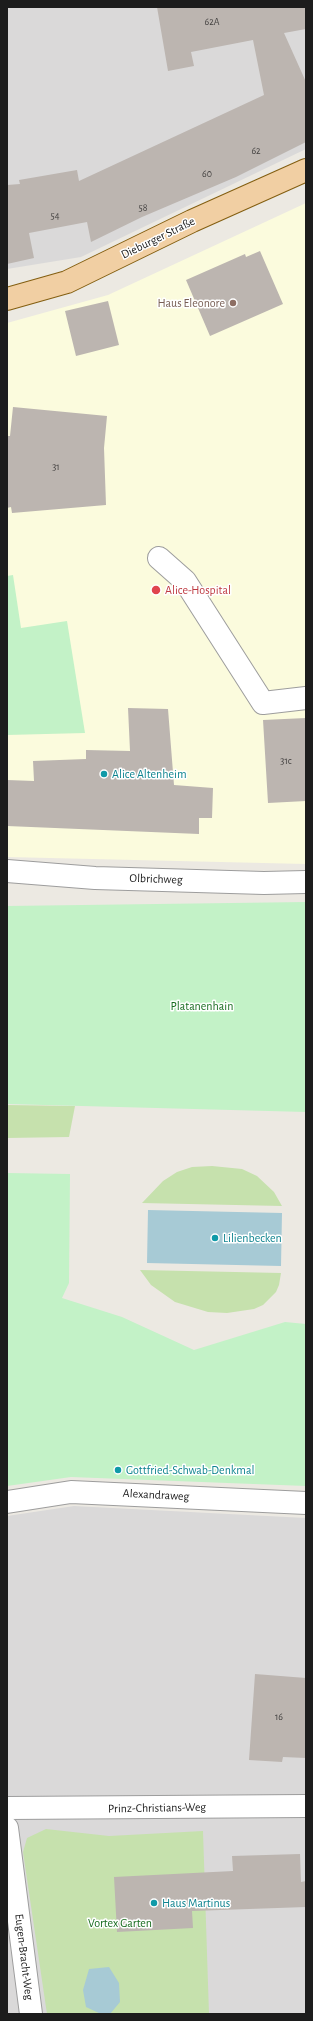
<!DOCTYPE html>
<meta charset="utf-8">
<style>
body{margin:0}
#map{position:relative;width:313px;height:2021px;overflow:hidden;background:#ece9e2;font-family:"Alegreya Sans",sans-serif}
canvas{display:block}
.frame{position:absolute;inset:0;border:8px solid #1c1c1c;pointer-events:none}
</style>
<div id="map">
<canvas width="313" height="2021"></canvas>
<div class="frame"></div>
</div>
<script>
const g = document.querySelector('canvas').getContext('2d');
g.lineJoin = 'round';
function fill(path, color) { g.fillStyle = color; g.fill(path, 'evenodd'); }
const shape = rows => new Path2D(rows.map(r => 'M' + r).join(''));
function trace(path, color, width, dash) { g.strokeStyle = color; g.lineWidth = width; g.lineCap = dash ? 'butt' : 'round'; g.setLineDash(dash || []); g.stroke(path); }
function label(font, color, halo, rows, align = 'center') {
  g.font = font + ' "Alegreya Sans",sans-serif'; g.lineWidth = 3; g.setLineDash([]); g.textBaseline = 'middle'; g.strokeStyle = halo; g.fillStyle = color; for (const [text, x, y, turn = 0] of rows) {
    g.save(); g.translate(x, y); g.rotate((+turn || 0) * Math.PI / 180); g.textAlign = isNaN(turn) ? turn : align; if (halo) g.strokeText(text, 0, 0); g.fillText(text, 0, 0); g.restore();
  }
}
fill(shape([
 [7,7,306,7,306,149,81,257,7,269],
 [74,1506,306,1518,306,2014,7,2014,7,1516]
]), '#dad9d9');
fill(shape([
 [306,203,306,864,7,857,7,323,108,295]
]), '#fbfbdd');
fill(shape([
 [7,1105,75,1106,69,1137,7,1138],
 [212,1166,242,1169,257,1176,274,1192,282,1206,142,1203,163,1181,177,1172,192,1167],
 [140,1270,235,1272,281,1273,279,1285,276,1292,263,1305,254,1309,227,1313,208,1312,175,1302,151,1285],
 [46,1829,109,1836,203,1831,209,2014,47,2014,23,1852,27,1838]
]), '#c6e1ad');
fill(shape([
 [13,575,21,628,67,621,85,733,7,735,7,576],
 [306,902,306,1112,7,1104,7,906],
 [7,1173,70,1174,69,1283,62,1298,122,1317,194,1350,285,1322,306,1324,306,1486,71,1477,7,1486]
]), '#c3f2c7');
fill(shape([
 [148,1210,282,1213,281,1266,147,1263],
 [109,1967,119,1983,120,2002,110,2014,101,2014,86,2007,83,1990,89,1969]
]), '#a7cad5');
fill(shape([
 [157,7,306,7,306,29,284,33,306,82,306,142,236,177,142,217,91,242,87,222,29,233,34,258,7,264,7,185,20,184,19,180,77,170,79,181,264,95,253,40,191,52,194,66,168,71],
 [260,251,283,304,210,336,186,280,245,254,246,257],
 [108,301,119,345,76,356,65,311],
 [13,407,107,416,104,448,106,505,12,513,11,507,7,508,7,436,10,436],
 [128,708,168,709,174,785,213,788,212,818,199,818,199,834,7,826,7,780,34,781,33,761,86,759,86,750,130,751],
 [306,718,306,801,268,803,263,720],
 [255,1674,306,1678,306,1758,283,1757,282,1762,249,1760],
 [300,1854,301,1882,306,1881,306,1907,192,1911,193,1928,117,1932,114,1877,233,1871,232,1856]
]), '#bcb5b0');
const minor = shape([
 [159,558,185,581,263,703,306,698],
 [7,871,95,878,264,883,306,882],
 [7,1502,71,1492,306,1503],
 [7,1808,306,1806],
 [7,1828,31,2014]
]);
const major = shape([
 [7,299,67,282,192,221,306,170]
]);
trace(minor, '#9d9d9d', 24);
trace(major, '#835e10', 24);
trace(minor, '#fff', 22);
trace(major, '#f1cfa3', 22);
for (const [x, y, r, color] of [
 [233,303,4,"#8d6e63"],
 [156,590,5,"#e0444e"],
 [104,774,4,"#0f9aa8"],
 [215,1238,4,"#0f9aa8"],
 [118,1470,4,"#0f9aa8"],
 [154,1903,4,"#0f9aa8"]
]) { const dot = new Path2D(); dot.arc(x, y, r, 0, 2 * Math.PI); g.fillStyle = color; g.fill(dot); trace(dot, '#fff', 1.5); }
label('10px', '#444241', null, [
 ["62A",212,22],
 ["62",256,151],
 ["60",207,174],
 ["58",143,208],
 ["54",55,216],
 ["31",56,467],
 ["31c",286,761],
 ["16",279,1717]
]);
label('12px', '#1c1c1c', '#fff', [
 ["Dieburger Straße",158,238,-26],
 ["Olbrichweg",156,879,2],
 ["Alexandraweg",156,1495,3],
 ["Prinz-Christians-Weg",157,1808,-1],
 ["Eugen-Bracht-Weg",24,1957,83]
]);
label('12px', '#785e54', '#fff', [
 ["Haus Eleonore",225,303]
], 'right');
label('12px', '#be3a42', '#fff', [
 ["Alice-Hospital",165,590]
], 'left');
label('12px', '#0d838f', '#fff', [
 ["Alice Altenheim",112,774],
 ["Lilienbecken",223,1238],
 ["Gottfried-Schwab-Denkmal",126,1470],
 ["Haus Martinus",162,1903]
], 'left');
label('12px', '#176c1f', '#fff', [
 ["Platanenhain",202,1006],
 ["Vortex Garten",120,1923]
]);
</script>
